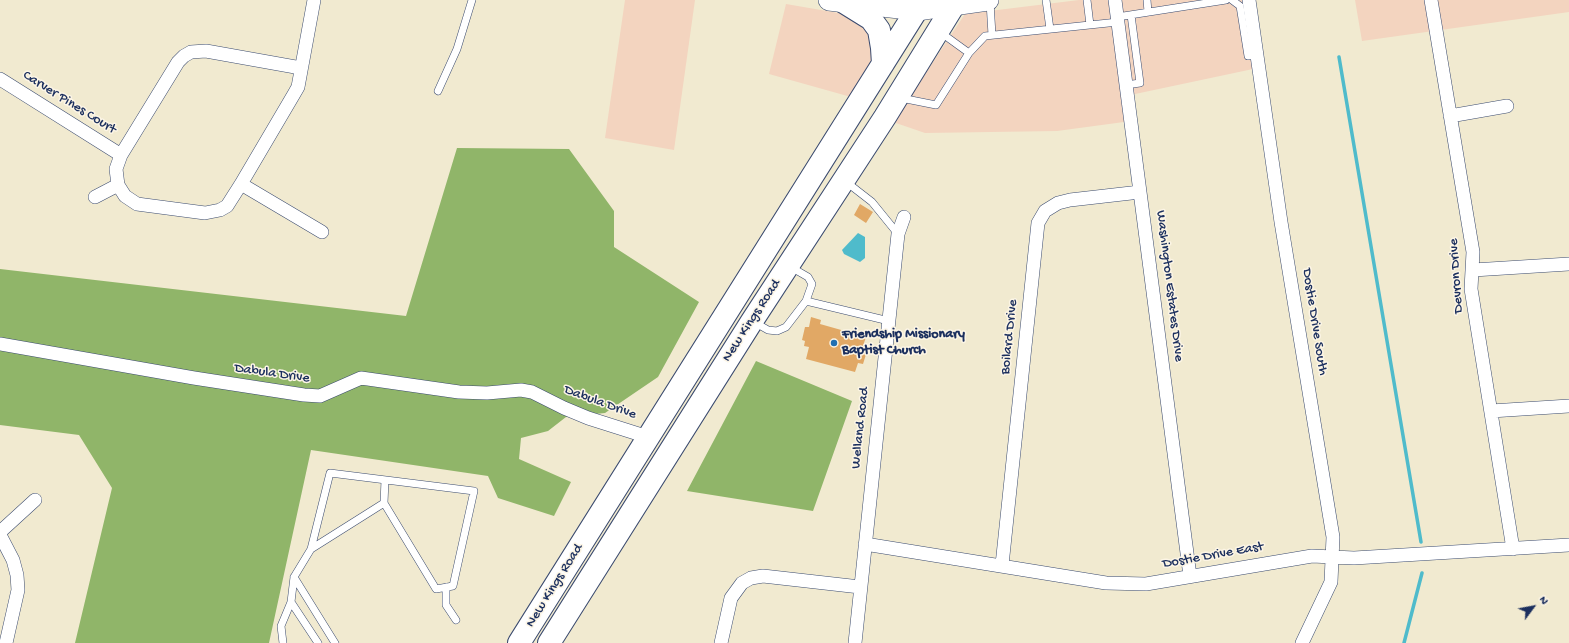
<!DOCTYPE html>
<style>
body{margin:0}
#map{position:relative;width:1569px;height:643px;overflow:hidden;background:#f1ead0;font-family:"Gochi Hand",sans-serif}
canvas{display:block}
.north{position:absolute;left:1513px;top:587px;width:40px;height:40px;-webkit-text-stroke:3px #fcf5e5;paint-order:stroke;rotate:58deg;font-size:11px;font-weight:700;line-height:16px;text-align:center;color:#1b2f5e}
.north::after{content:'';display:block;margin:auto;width:14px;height:18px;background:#1b2f5e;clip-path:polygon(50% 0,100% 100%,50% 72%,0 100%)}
</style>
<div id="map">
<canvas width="1569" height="643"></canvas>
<div class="north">N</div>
</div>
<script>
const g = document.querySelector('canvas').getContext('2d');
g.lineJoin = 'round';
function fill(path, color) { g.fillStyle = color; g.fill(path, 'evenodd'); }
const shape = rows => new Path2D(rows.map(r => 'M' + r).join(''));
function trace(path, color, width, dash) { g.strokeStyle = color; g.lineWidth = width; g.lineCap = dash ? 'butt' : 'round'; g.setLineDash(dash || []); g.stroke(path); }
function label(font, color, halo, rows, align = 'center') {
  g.font = font + ' "Gochi Hand",sans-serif'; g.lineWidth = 3; g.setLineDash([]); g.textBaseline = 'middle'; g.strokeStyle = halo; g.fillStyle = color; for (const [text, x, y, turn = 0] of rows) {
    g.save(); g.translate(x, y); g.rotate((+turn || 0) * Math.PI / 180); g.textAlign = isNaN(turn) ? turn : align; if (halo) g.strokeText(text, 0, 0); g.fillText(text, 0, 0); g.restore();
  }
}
fill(shape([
 [625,0,695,0,674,150,605,138],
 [1079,0,1243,0,1253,69,1121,97,1124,122,1057,131,925,133,893,122,965,14],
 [1355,0,1569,0,1569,12,1362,41],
 [786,4,850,15,863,20,877,41,872,63,851,97,769,74]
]), '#f3d4bf');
fill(shape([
 [457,148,569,149,614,211,614,247,699,302,658,377,605,413,566,417,548,431,521,438,519,459,571,482,554,516,498,498,488,476,311,450,269,643,75,643,112,488,79,435,0,425,0,269,406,316],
 [756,361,852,401,813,511,687,491]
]), '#90b569');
fill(shape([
 [858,233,865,237,865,258,860,262,844,254,842,250]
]), '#4fbbcb');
trace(shape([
 [1339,57,1421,542],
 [1404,643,1422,573]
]), '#4fbbcb', 3.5);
fill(shape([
 [860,204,873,212,866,223,854,215],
 [811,317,821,320,820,324,866,337,863,346,868,348,863,364,858,363,855,372,806,359,809,347,804,346,805,341,802,340,805,327,809,327]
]), '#e1a865');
const lane = shape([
 [1046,0,1050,29],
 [1087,0,1090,25],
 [1147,0,1148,12],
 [1232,0,1240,6,1248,56,1257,55],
 [990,2,992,35],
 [1117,17,1226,0],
 [940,32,969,53],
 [1126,85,1140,83,1131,15],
 [438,91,457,49,472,0],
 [901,98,936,105,969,53,985,36,1118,22],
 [845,181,872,202,898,234],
 [789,266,808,277,812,284,806,301,889,321],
 [754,322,768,330,777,331,786,327,806,301],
 [384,503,385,480],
 [294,577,335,643],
 [446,587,446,605,456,620],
 [291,602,318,643],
 [283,643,281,626,291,602,294,577,311,549,330,473,474,491,453,586,436,589,384,503,311,549]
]);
const street = shape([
 [1115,0,1190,576],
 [1249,0,1281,222,1333,537,1331,582,1302,643],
 [1431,0,1473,252,1471,289,1513,549],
 [301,68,206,51,191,52,184,56,178,62,121,155,116,169,118,185,125,196,137,204,205,213,220,210,227,206,241,184,294,94,298,87,314,0],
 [0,79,121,155],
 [1450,116,1507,106],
 [241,184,322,232],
 [95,197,118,185],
 [1473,270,1569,264],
 [0,344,194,378,304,395,320,396,361,378,459,392,487,393,521,390,532,392,564,408,588,418,648,437],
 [1491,411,1569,406],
 [0,532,35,500],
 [0,535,13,560,17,575,18,590,6,643],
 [865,544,1106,583,1146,584,1312,556,1354,558,1569,545],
 [1002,565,1038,223,1045,211,1058,203,1070,200,1140,192],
 [721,643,731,598,742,583,751,578,763,576,860,587],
 [855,643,898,234,904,217]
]);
const primary = shape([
 [829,0,917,10,988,0]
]);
const highway = shape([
 [842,1,871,19,879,30,882,48,883,64],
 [519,643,923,0],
 [549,643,752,321,885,117,957,0]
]);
trace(lane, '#3b4b6f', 8);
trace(street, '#3b4b6f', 14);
trace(primary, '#3b4b6f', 22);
trace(highway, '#3b4b6f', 24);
trace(lane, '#fff', 7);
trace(street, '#fff', 13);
trace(primary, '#fff', 21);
trace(highway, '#fff', 22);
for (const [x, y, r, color] of [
 [834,343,4,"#1f6fb2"]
]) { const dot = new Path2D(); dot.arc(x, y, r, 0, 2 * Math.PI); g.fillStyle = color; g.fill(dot); trace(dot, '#fcf5e5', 1.5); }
label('14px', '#1b2f5e', '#fcf5e5', [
 ["Carver Pines Court",69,103,32],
 ["Devron Drive",1457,276,-94],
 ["Washington Estates Drive",1169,286,83],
 ["New Kings Road",752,321,-57],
 ["Dostie Drive South",1314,322,81],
 ["Boilard Drive",1010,337,-84],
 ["Dabula Drive",272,374,8],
 ["Dabula Drive",600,403,20],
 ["Welland Road",861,428,-84],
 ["Dostie Drive East",1213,556,-10],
 ["New Kings Road",555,586,-58]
]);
label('bold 14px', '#1b2f5e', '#fcf5e5', [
 ["Friendship Missionary",842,335],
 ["Baptist Church",842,351]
], 'left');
</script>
